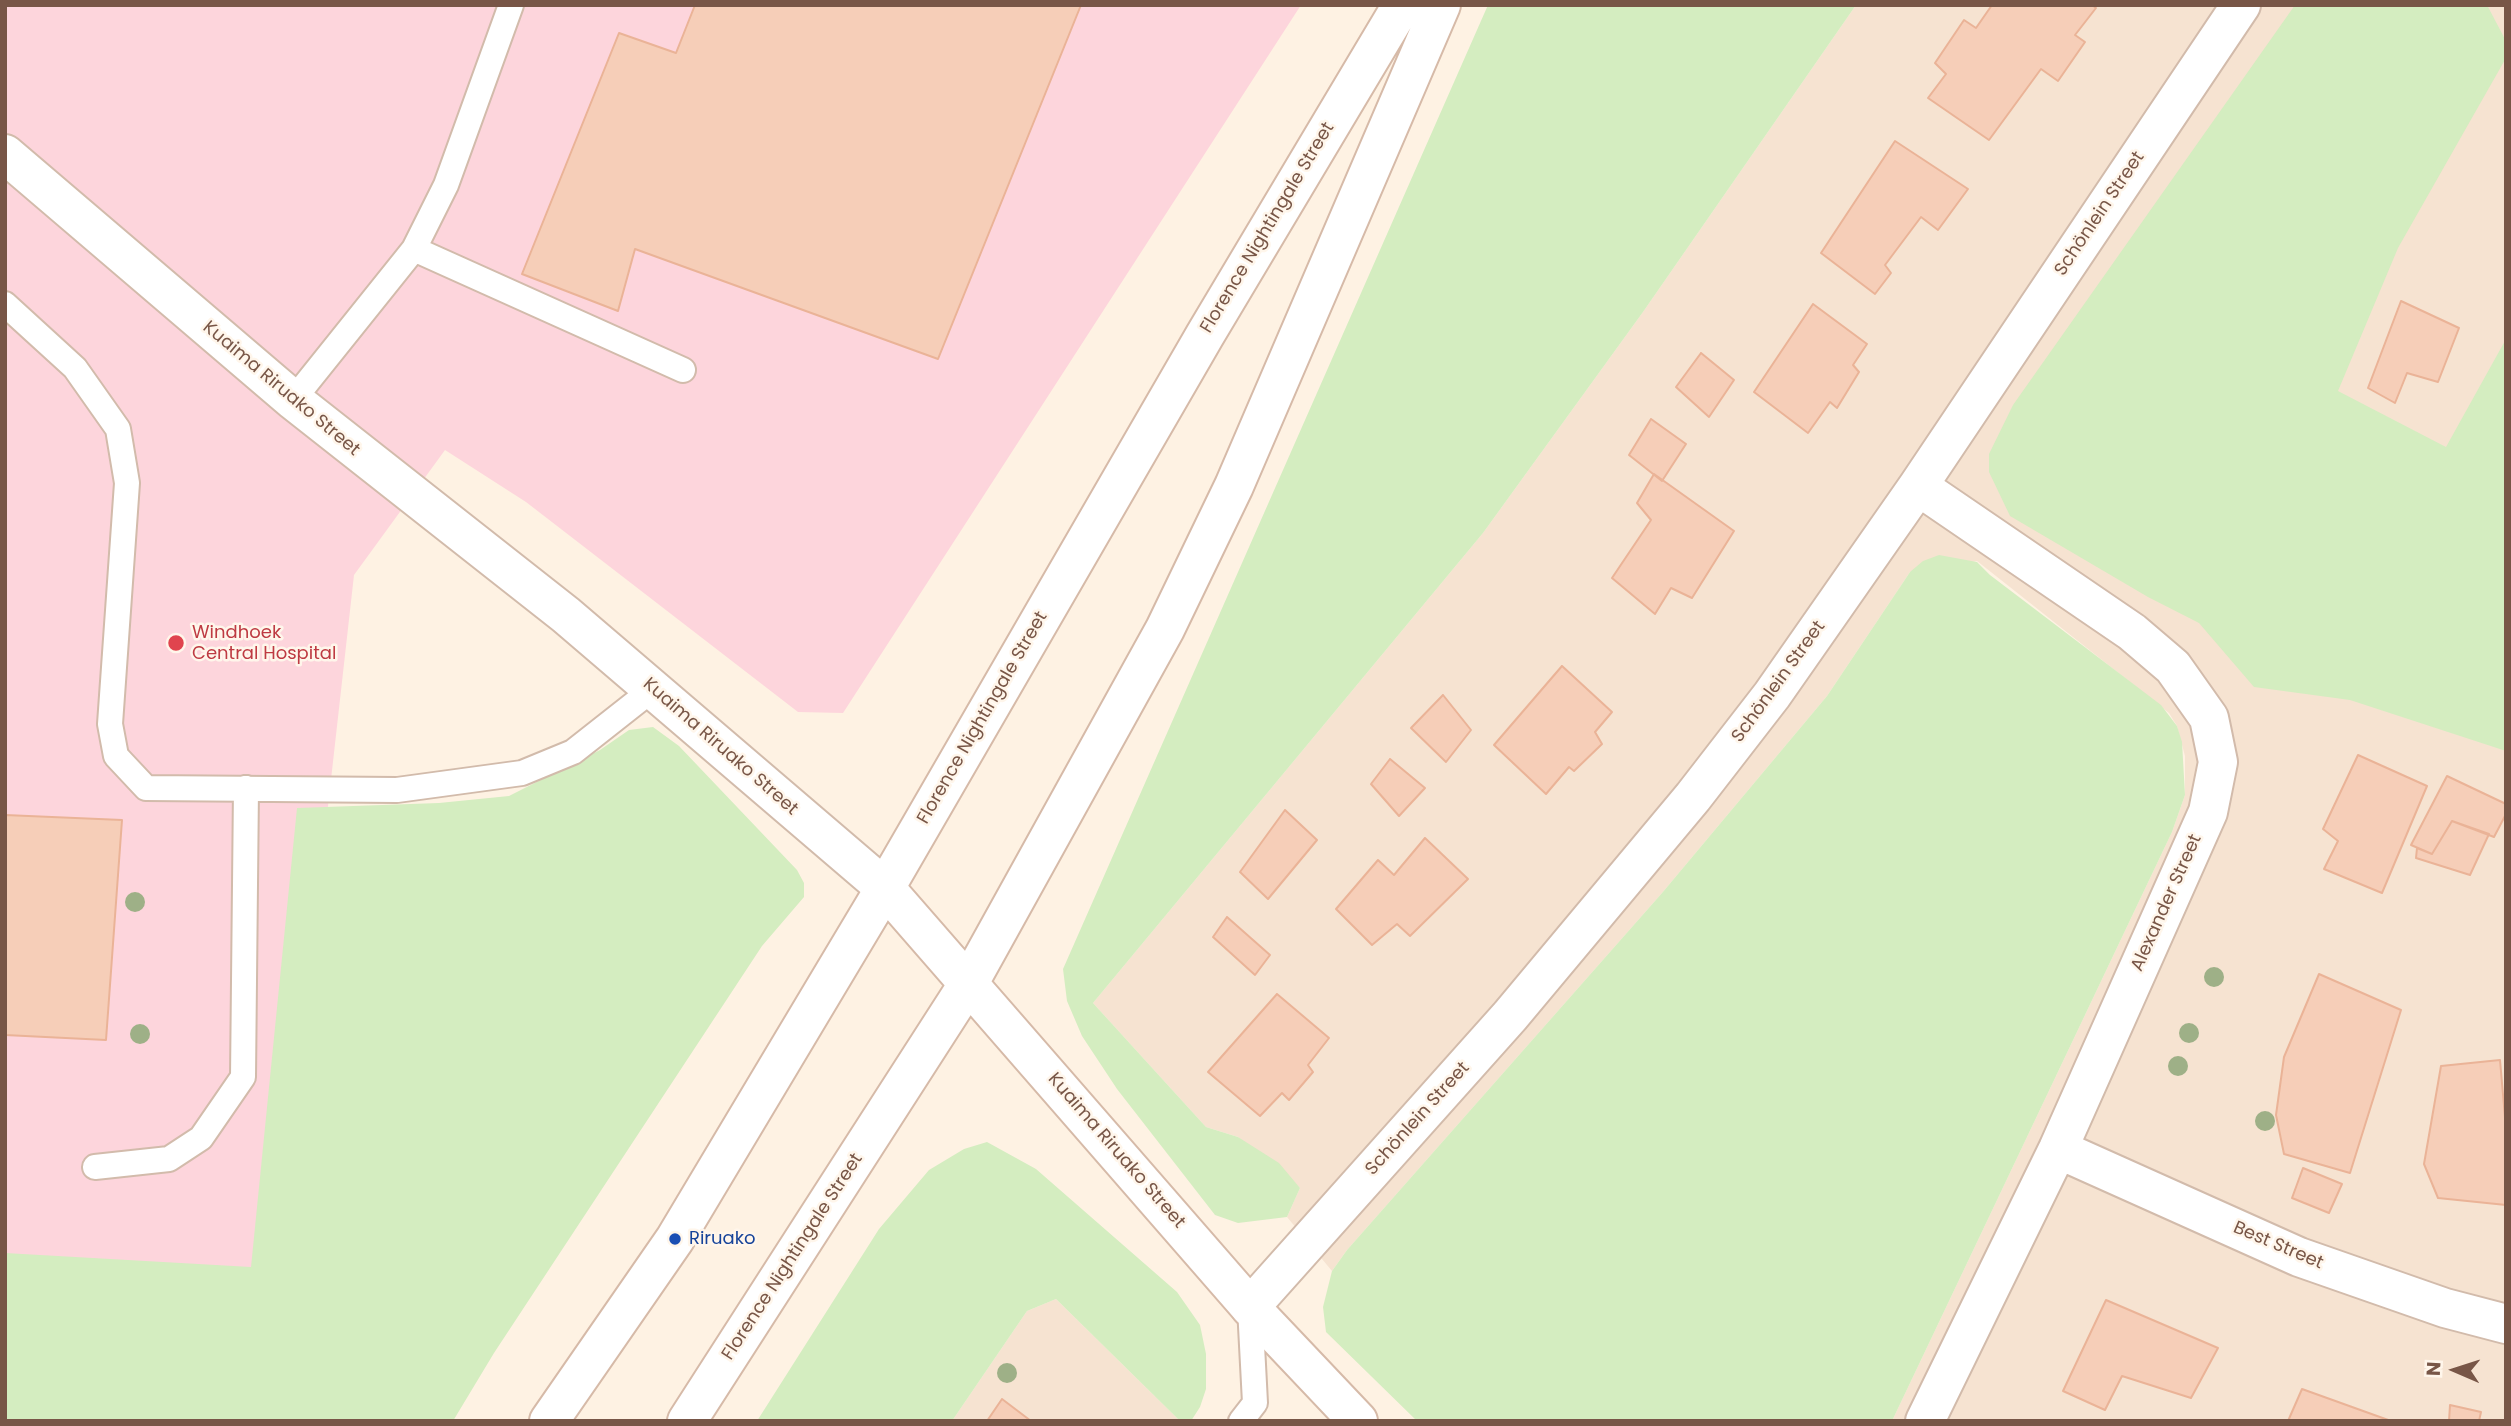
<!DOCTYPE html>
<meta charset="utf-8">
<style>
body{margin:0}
#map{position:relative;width:2511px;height:1426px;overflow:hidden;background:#fef2e3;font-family:Poppins,sans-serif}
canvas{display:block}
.frame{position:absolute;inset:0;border:7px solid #785647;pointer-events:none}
.north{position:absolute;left:2420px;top:1335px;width:70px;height:70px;-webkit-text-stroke:5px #fff6eb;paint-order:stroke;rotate:273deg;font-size:19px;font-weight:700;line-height:28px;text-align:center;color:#785647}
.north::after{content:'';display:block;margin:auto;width:24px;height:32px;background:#785647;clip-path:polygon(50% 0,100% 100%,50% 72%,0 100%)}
</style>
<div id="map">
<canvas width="2511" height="1426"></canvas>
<div class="frame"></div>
<div class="north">N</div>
</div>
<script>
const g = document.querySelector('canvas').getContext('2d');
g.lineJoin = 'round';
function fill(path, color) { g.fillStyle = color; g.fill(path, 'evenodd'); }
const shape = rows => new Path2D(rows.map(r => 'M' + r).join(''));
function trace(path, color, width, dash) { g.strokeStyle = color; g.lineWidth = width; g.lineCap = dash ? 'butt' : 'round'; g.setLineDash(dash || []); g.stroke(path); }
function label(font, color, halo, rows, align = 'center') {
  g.font = font + ' Poppins,sans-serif'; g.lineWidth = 5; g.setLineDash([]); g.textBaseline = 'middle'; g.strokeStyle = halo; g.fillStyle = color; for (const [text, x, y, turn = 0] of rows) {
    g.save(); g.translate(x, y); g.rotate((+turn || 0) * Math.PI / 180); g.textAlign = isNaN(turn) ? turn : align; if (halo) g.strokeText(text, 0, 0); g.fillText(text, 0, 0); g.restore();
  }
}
fill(shape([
 [1856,5,2506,5,2506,1421,1892,1421,2172,832,2185,795,2185,756,2177,726,2169,713,1977,561,1910,572,1827,696,1662,893,1347,1250,1332,1271,1287,1217,1300,1188,1238,1137,1206,1127,1093,1003,1483,533,1643,312],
 [1056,1299,1180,1421,952,1421,1027,1311]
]), '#f6e3d1');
fill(shape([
 [5,5,1301,5,843,713,798,712,526,502,445,450,354,575,273,1295,5,1282]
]), '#fdd5dc');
fill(shape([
 [1488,5,1856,5,1643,312,1483,533,1093,1003,1206,1127,1238,1137,1279,1163,1300,1188,1287,1217,1238,1223,1215,1215,1117,1089,1082,1036,1067,1001,1063,969],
 [2295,5,2487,5,2506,41,2506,58,2398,248,2338,391,2446,447,2506,339,2506,751,2350,700,2254,687,2199,623,2148,597,2010,516,1989,472,1989,454,2013,405],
 [1939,555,1977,562,1990,575,2161,705,2177,726,2182,742,2185,795,2172,832,1892,1421,1417,1421,1326,1332,1323,1307,1332,1271,1347,1250,1662,893,1827,696,1910,572,1923,561],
 [653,727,679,746,797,870,804,883,804,897,762,946,494,1353,453,1421,5,1421,5,1253,251,1267,297,808,439,803,509,796,600,750,629,730],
 [987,1142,1036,1169,1177,1292,1200,1325,1206,1354,1206,1389,1200,1407,1191,1421,1180,1421,1056,1299,1027,1311,952,1421,757,1421,879,1229,929,1170,964,1149]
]), '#d4edc0');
const building = shape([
 [695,5,1081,5,938,359,635,249,618,311,522,274,619,33,676,53,695,5],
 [1992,5,2092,5,2096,8,2075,35,2085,42,2058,81,2041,69,1989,140,1928,98,1946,74,1935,63,1964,20,1976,28,1992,5],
 [1895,141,1968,189,1938,230,1921,217,1885,265,1891,273,1875,294,1821,253,1895,141],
 [2401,301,2459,328,2438,382,2407,373,2395,403,2368,388,2401,301],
 [1813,304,1867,344,1853,365,1859,372,1837,408,1830,402,1808,433,1754,392,1813,304],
 [1701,353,1734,380,1709,417,1676,387,1701,353],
 [1651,419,1686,444,1662,481,1629,455,1651,419],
 [1654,474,1734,531,1692,598,1671,588,1655,614,1612,578,1651,520,1637,503,1654,474],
 [1562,666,1612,712,1595,732,1602,744,1574,771,1569,767,1546,794,1494,745,1562,666],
 [1443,695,1471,730,1446,762,1411,728,1443,695],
 [2358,755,2427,786,2382,893,2324,869,2338,841,2323,829,2358,755],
 [1390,759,1425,788,1399,816,1371,784,1390,759],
 [2447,776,2506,804,2506,814,2494,837,2452,821,2432,854,2411,845,2447,776],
 [1285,810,1317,840,1268,899,1240,872,1285,810],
 [5,815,122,820,106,1040,5,1035,5,815],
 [2452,821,2489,834,2470,875,2416,858,2417,848,2432,854,2452,821],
 [1425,838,1468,879,1410,936,1397,924,1372,945,1336,909,1378,860,1394,875,1425,838],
 [1227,917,1270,955,1255,975,1213,937,1227,917],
 [2319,974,2401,1010,2350,1173,2284,1154,2276,1115,2284,1057,2319,974],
 [1277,994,1329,1038,1308,1065,1313,1072,1289,1100,1282,1093,1260,1116,1208,1072,1277,994],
 [2500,1060,2506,1129,2506,1205,2438,1198,2424,1164,2441,1066,2500,1060],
 [2303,1168,2342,1184,2329,1213,2292,1198,2303,1168],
 [2106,1300,2218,1348,2191,1398,2122,1376,2105,1410,2063,1391,2106,1300],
 [2302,1389,2391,1421,2288,1421,2302,1389],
 [1002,1399,1031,1421,987,1421,1002,1399],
 [2450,1405,2481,1412,2479,1421,2449,1421,2450,1405]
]);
fill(building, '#f6ceb8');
trace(building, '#eab397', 2);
const lane = shape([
 [414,249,683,370],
 [5,304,75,368,118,429,127,483,110,724,116,756,146,788,397,790,522,773,573,752,653,689],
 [293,400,414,249,446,185,511,5],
 [95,1167,169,1159,201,1138,243,1077,246,788],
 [1241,1421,1255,1403,1250,1307]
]);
const street = shape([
 [5,154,293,400,566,615,885,888],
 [1918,486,2132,632,2173,667,2209,718,2218,762,2208,812,2058,1149,1925,1421],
 [2058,1149,2299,1257,2445,1308,2506,1324],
 [1250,1307,1510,1016,1693,797,1772,695,1918,486,2241,5]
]);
const secondary = shape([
 [885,888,1250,1307,1358,1421],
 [549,1421,675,1239,885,888,1205,335,1402,5],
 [687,1421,970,981,1165,629,1234,486,1441,5]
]);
trace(lane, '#d2bbab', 28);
trace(street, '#d2bbab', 42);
trace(secondary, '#d6baa8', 42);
trace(lane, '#fff', 24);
trace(street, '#fff', 38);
trace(secondary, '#fff', 38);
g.fillStyle = '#9eb087';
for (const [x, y] of [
 [135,902],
 [2214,977],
 [2189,1033],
 [140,1034],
 [2178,1066],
 [2265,1121],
 [1007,1373]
]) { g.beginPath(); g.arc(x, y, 10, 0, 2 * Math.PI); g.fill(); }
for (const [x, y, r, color] of [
 [176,643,9,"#e0444e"],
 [675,1239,7,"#1a4fb4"]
]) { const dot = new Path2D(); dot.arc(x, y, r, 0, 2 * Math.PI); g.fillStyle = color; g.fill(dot); trace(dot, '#fff6eb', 2.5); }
label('18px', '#785647', '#fff6eb', [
 ["Schönlein Street",2100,214,-56],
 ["Florence Nightingale Street",1268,228,-59],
 ["Kuaima Riruako Street",281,389,40],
 ["Schönlein Street",1779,682,-54],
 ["Florence Nightingale Street",983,718,-60],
 ["Kuaima Riruako Street",720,747,41],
 ["Alexander Street",2167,903,-66],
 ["Schönlein Street",1418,1119,-48],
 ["Kuaima Riruako Street",1116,1151,49],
 ["Best Street",2278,1246,23],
 ["Florence Nightingale Street",793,1257,-57]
]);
label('18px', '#be3a42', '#fff6eb', [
 ["Windhoek",192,633],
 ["Central Hospital",192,654]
], 'left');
label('18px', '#164399', '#fff6eb', [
 ["Riruako",689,1239]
], 'left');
</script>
